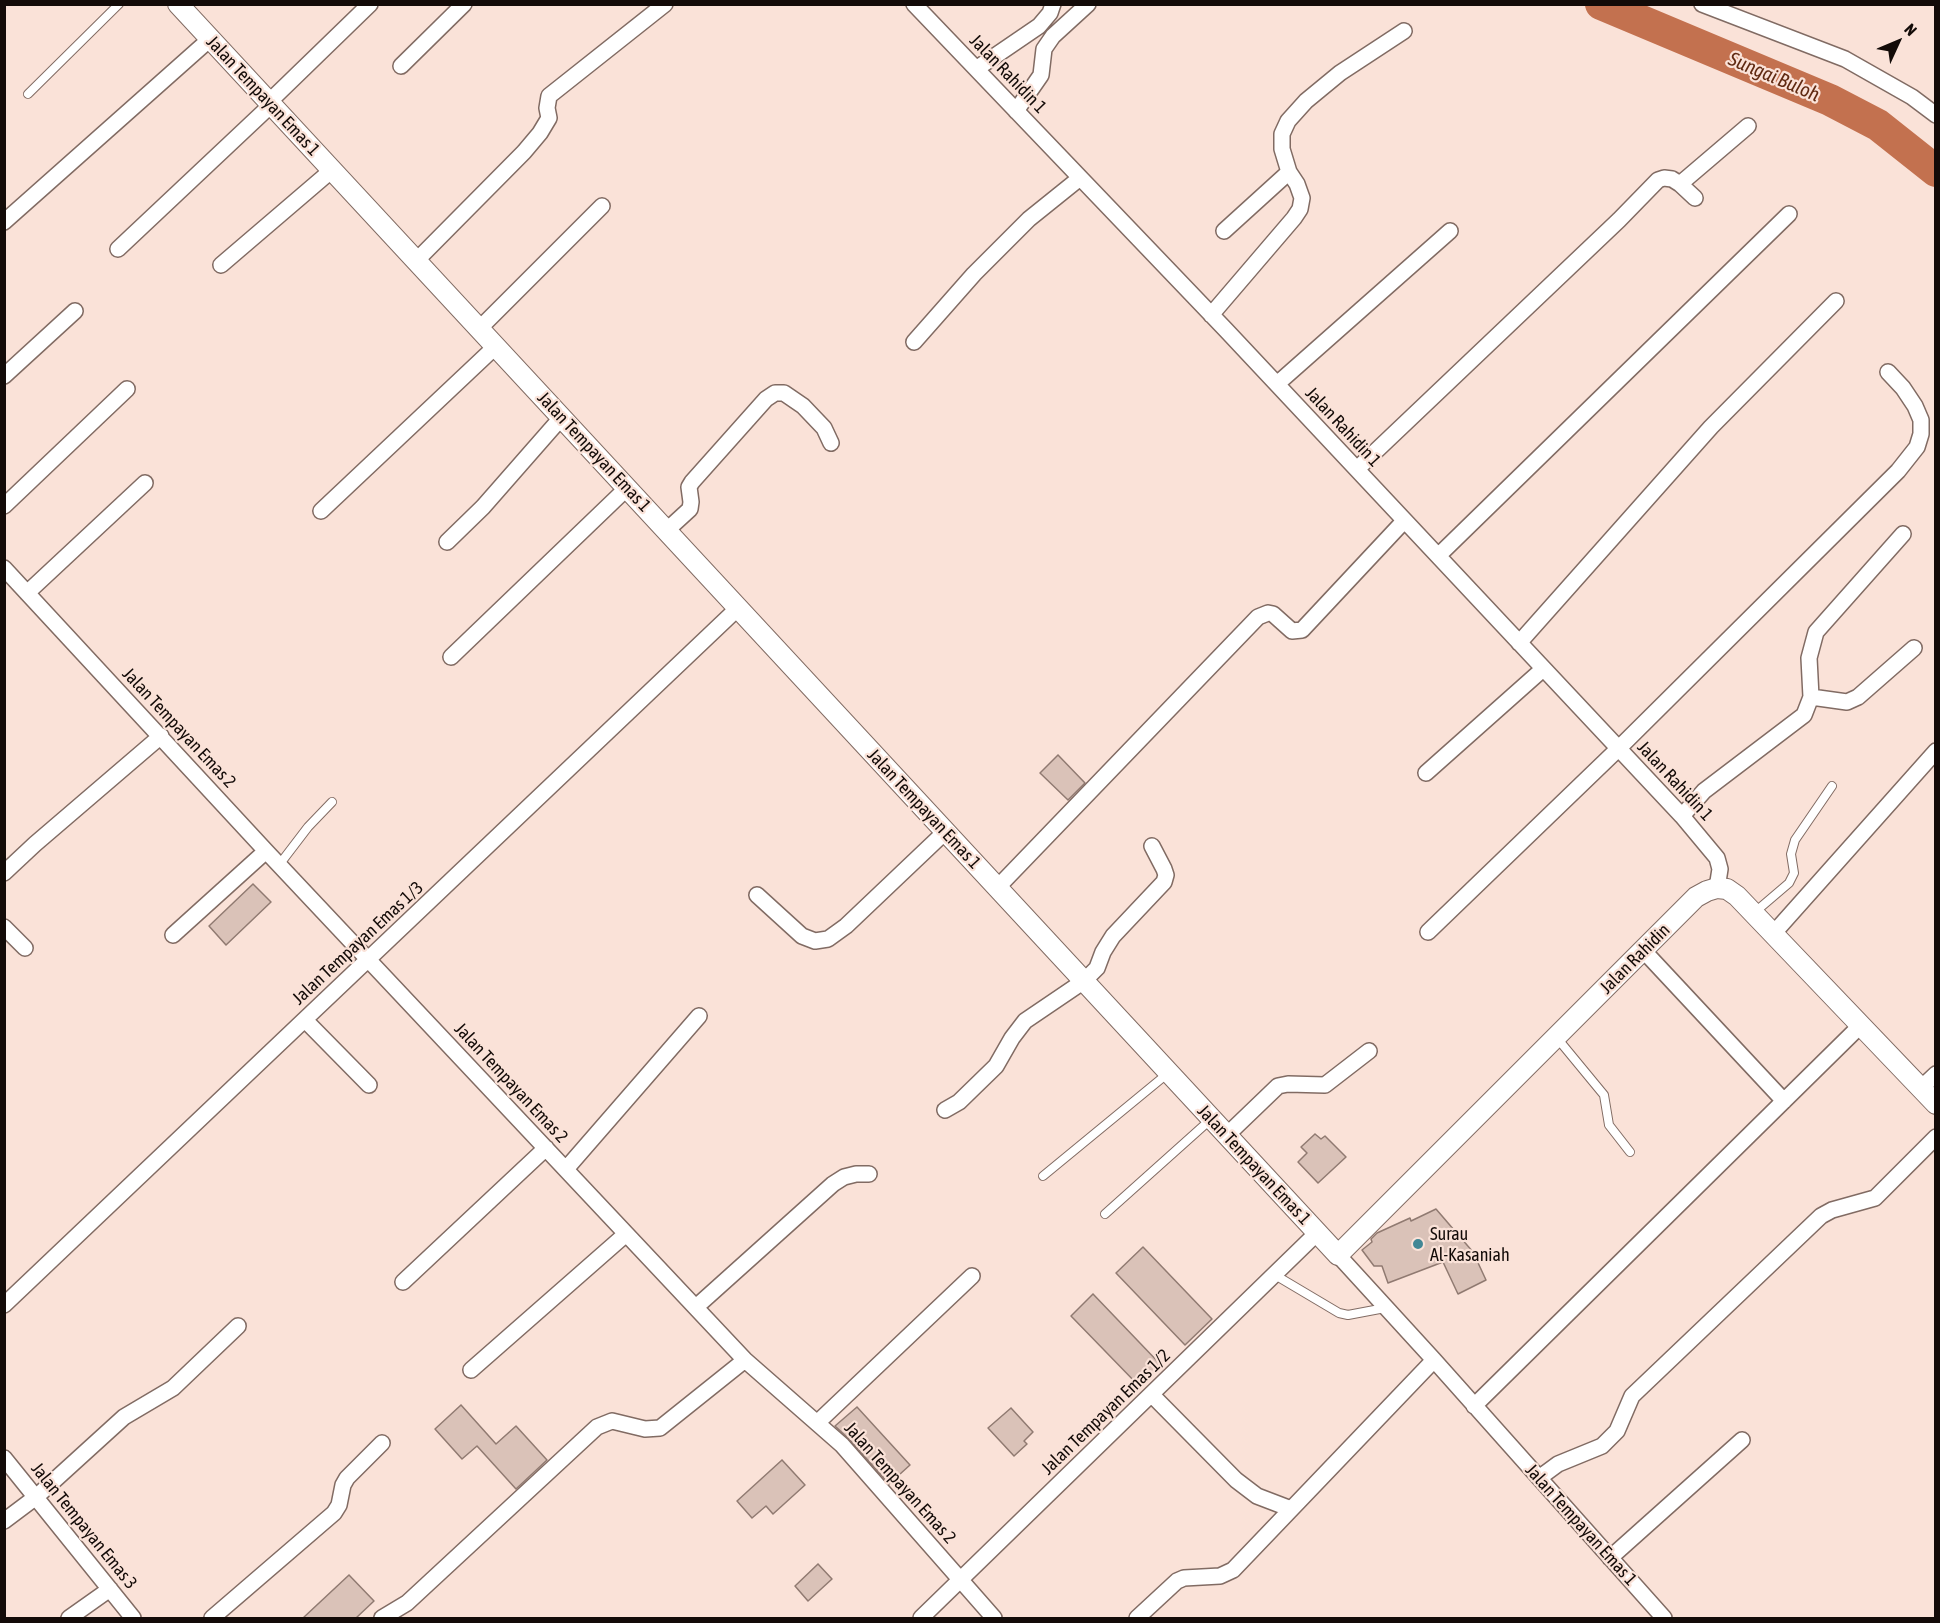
<!DOCTYPE html>
<style>
body{margin:0}
#map{position:relative;width:1940px;height:1623px;overflow:hidden;background:#fae2d8;font-family:"Asap Condensed",sans-serif}
canvas{display:block}
.frame{position:absolute;inset:0;border:6px solid #130b08;pointer-events:none}
.north{position:absolute;left:1868px;top:12px;width:60px;height:60px;-webkit-text-stroke:4px #fae2d8;paint-order:stroke;rotate:46deg;font-size:16px;font-weight:700;line-height:24px;text-align:center;color:#130b08}
.north::after{content:'';display:block;margin:auto;width:21px;height:27px;background:#130b08;clip-path:polygon(50% 0,100% 100%,50% 72%,0 100%)}
</style>
<div id="map">
<canvas width="1940" height="1623"></canvas>
<div class="frame"></div>
<div class="north">N</div>
</div>
<script>
const g = document.querySelector('canvas').getContext('2d');
g.lineJoin = 'round';
const shape = rows => new Path2D(rows.map(r => 'M' + r).join(''));
function trace(path, color, width, dash) { g.strokeStyle = color; g.lineWidth = width; g.lineCap = dash ? 'butt' : 'round'; g.setLineDash(dash || []); g.stroke(path); }
function fill(path, color) { g.fillStyle = color; g.fill(path, 'evenodd'); }
function label(font, color, halo, rows, align = 'center') {
  g.font = font + ' "Asap Condensed",sans-serif'; g.lineWidth = 4.5; g.setLineDash([]); g.textBaseline = 'middle'; g.strokeStyle = halo; g.fillStyle = color; for (const [text, x, y, turn = 0] of rows) {
    g.save(); g.translate(x, y); g.rotate((+turn || 0) * Math.PI / 180); g.textAlign = isNaN(turn) ? turn : align; if (halo) g.strokeText(text, 0, 0); g.fillText(text, 0, 0); g.restore();
  }
}
trace(shape([
 [1601,4,1830,100,1878,125,1936,171]
]), '#c3714f', 32);
const building = shape([
 [1058,755,1085,783,1068,800,1040,773,1058,755],
 [253,884,271,902,226,945,209,926,253,884],
 [1315,1134,1321,1139,1325,1136,1346,1157,1318,1183,1298,1162,1307,1153,1301,1147,1315,1134],
 [1436,1209,1473,1252,1486,1280,1458,1294,1443,1262,1388,1283,1382,1266,1374,1266,1362,1250,1372,1242,1371,1239,1377,1233,1410,1218,1411,1221,1436,1209],
 [1143,1247,1212,1319,1185,1345,1116,1273,1143,1247],
 [1093,1294,1161,1365,1139,1386,1071,1316,1093,1294],
 [461,1405,496,1444,516,1426,547,1460,516,1489,477,1446,462,1459,435,1429,461,1405],
 [857,1407,910,1465,889,1484,849,1439,835,1426,857,1407],
 [1011,1408,1033,1432,1024,1441,1027,1444,1014,1456,988,1428,1011,1408],
 [782,1460,805,1485,773,1514,766,1506,752,1518,737,1501,782,1460],
 [818,1564,832,1579,808,1601,795,1586,818,1564],
 [349,1575,374,1601,356,1618,303,1618,349,1575]
]);
fill(building, '#dac2b8');
trace(building, '#907a71', 1.5);
const service = shape([
 [28,94,119,4],
 [279,865,308,827,332,802],
 [1755,912,1789,883,1794,873,1791,854,1795,840,1832,786],
 [1557,1038,1604,1095,1609,1125,1630,1152],
 [1043,1176,1167,1074],
 [1105,1214,1210,1120],
 [1275,1275,1339,1313,1348,1315,1385,1308]
]);
const minor = shape([
 [914,4,1226,330,1682,816,1717,858,1720,869,1717,888],
 [1702,4,1845,59,1912,97,1936,115],
 [401,66,464,4],
 [976,69,1039,26,1050,13,1053,4],
 [269,102,370,4],
 [1016,111,1041,75,1044,49,1053,36,1088,4],
 [1680,184,1748,126],
 [4,222,210,39],
 [1224,231,1289,172],
 [118,249,271,105],
 [416,261,524,152,540,133,549,118,547,108,549,96,665,4],
 [221,265,332,170],
 [1211,315,1294,218,1300,209,1302,198,1297,184,1289,172,1282,149,1282,134,1288,121,1306,101,1340,73,1404,31],
 [479,329,602,206],
 [914,342,974,274,1029,219,1080,178],
 [4,376,75,311],
 [1277,384,1450,231],
 [1357,469,1619,220,1658,180,1664,178,1672,179,1680,184,1695,198],
 [4,506,127,389],
 [321,511,495,347],
 [666,531,690,509,691,502,689,487,692,482,766,399,775,393,784,393,803,406,824,428,831,443],
 [447,542,483,507,561,418],
 [1438,556,1789,214],
 [4,568,266,851,745,1360,842,1445,994,1618],
 [27,593,145,483],
 [1519,643,1711,427,1836,301],
 [451,657,627,488],
 [1811,697,1847,702,1858,697,1914,648],
 [1426,773,1543,669],
 [1682,816,1704,791,1804,715,1811,697,1809,658,1816,632,1903,534],
 [4,873,35,844,161,736],
 [997,888,1258,617,1268,613,1273,614,1292,631,1302,630,1404,521],
 [757,895,802,936,815,941,828,939,846,926,945,832],
 [4,927,25,948],
 [1428,932,1618,749,1898,471,1917,447,1921,434,1921,420,1915,406,1903,388,1888,372],
 [1773,934,1936,751],
 [173,935,266,851],
 [1643,950,1784,1101],
 [305,1020,369,1085],
 [1920,1089,1936,1074],
 [945,1110,959,1102,996,1066,1012,1038,1025,1021,1084,981,1097,968,1103,952,1113,936,1164,882,1166,875,1164,869,1152,846],
 [1227,1135,1278,1086,1288,1084,1325,1085,1369,1051],
 [566,1169,699,1016],
 [1338,1255,1434,1360,1664,1618],
 [403,1282,546,1148],
 [4,1305,738,608],
 [696,1307,833,1184,844,1177,856,1174,869,1174],
 [471,1370,626,1234],
 [1152,1395,1236,1480,1257,1496,1291,1509],
 [1474,1406,1860,1026],
 [817,1423,972,1276],
 [4,1458,133,1618],
 [1539,1478,1558,1464,1602,1446,1617,1431,1632,1396,1821,1216,1832,1210,1875,1198,1936,1137],
 [4,1521,36,1497,124,1417,173,1388,238,1326],
 [1610,1558,1742,1440],
 [69,1618,110,1589],
 [212,1618,334,1513,339,1505,343,1485,347,1478,382,1443],
 [382,1618,407,1603,597,1427,612,1421,645,1429,660,1428,745,1360],
 [921,1618,1317,1233],
 [1137,1618,1177,1581,1184,1578,1220,1576,1233,1570,1434,1360]
]);
const tertiary = shape([
 [178,4,1338,1255,1696,897,1707,891,1717,888,1727,889,1737,896,1936,1104]
]);
trace(service, '#816b63', 10);
trace(minor, '#816b63', 18);
trace(tertiary, '#816b63', 22);
trace(service, '#fff', 8);
trace(minor, '#fff', 15);
trace(tertiary, '#fff', 20);
for (const [x, y, r, color] of [
 [1418,1244,6,"#428795"]
]) { const dot = new Path2D(); dot.arc(x, y, r, 0, 2 * Math.PI); g.fillStyle = color; g.fill(dot); trace(dot, '#fae2d8', 2); }
label('18px', '#130b08', '#fae2d8', [
 ["Jalan Rahidin 1",1008,74,46],
 ["Jalan Tempayan Emas 1",263,96,47],
 ["Jalan Rahidin 1",1343,427,47],
 ["Jalan Tempayan Emas 1",594,452,47],
 ["Jalan Tempayan Emas 2",179,728,47],
 ["Jalan Rahidin 1",1675,781,47],
 ["Jalan Tempayan Emas 1",924,809,47],
 ["Jalan Tempayan Emas 1/3",358,943,-43],
 ["Jalan Rahidin",1635,959,-45],
 ["Jalan Tempayan Emas 2",511,1083,47],
 ["Jalan Tempayan Emas 1",1254,1165,47],
 ["Jalan Tempayan Emas 1/2",1106,1412,-44],
 ["Jalan Tempayan Emas 2",900,1483,48],
 ["Jalan Tempayan Emas 1",1581,1525,48],
 ["Jalan Tempayan Emas 3",84,1526,51]
]);
label('18px', '#130b08', '#fae2d8', [
 ["Surau",1430,1234],
 ["Al-Kasaniah",1430,1255]
], 'left');
label('italic 20px', '#602a12', '#fae2d8', [
 ["Sungai Buloh",1774,77,23]
]);
</script>
